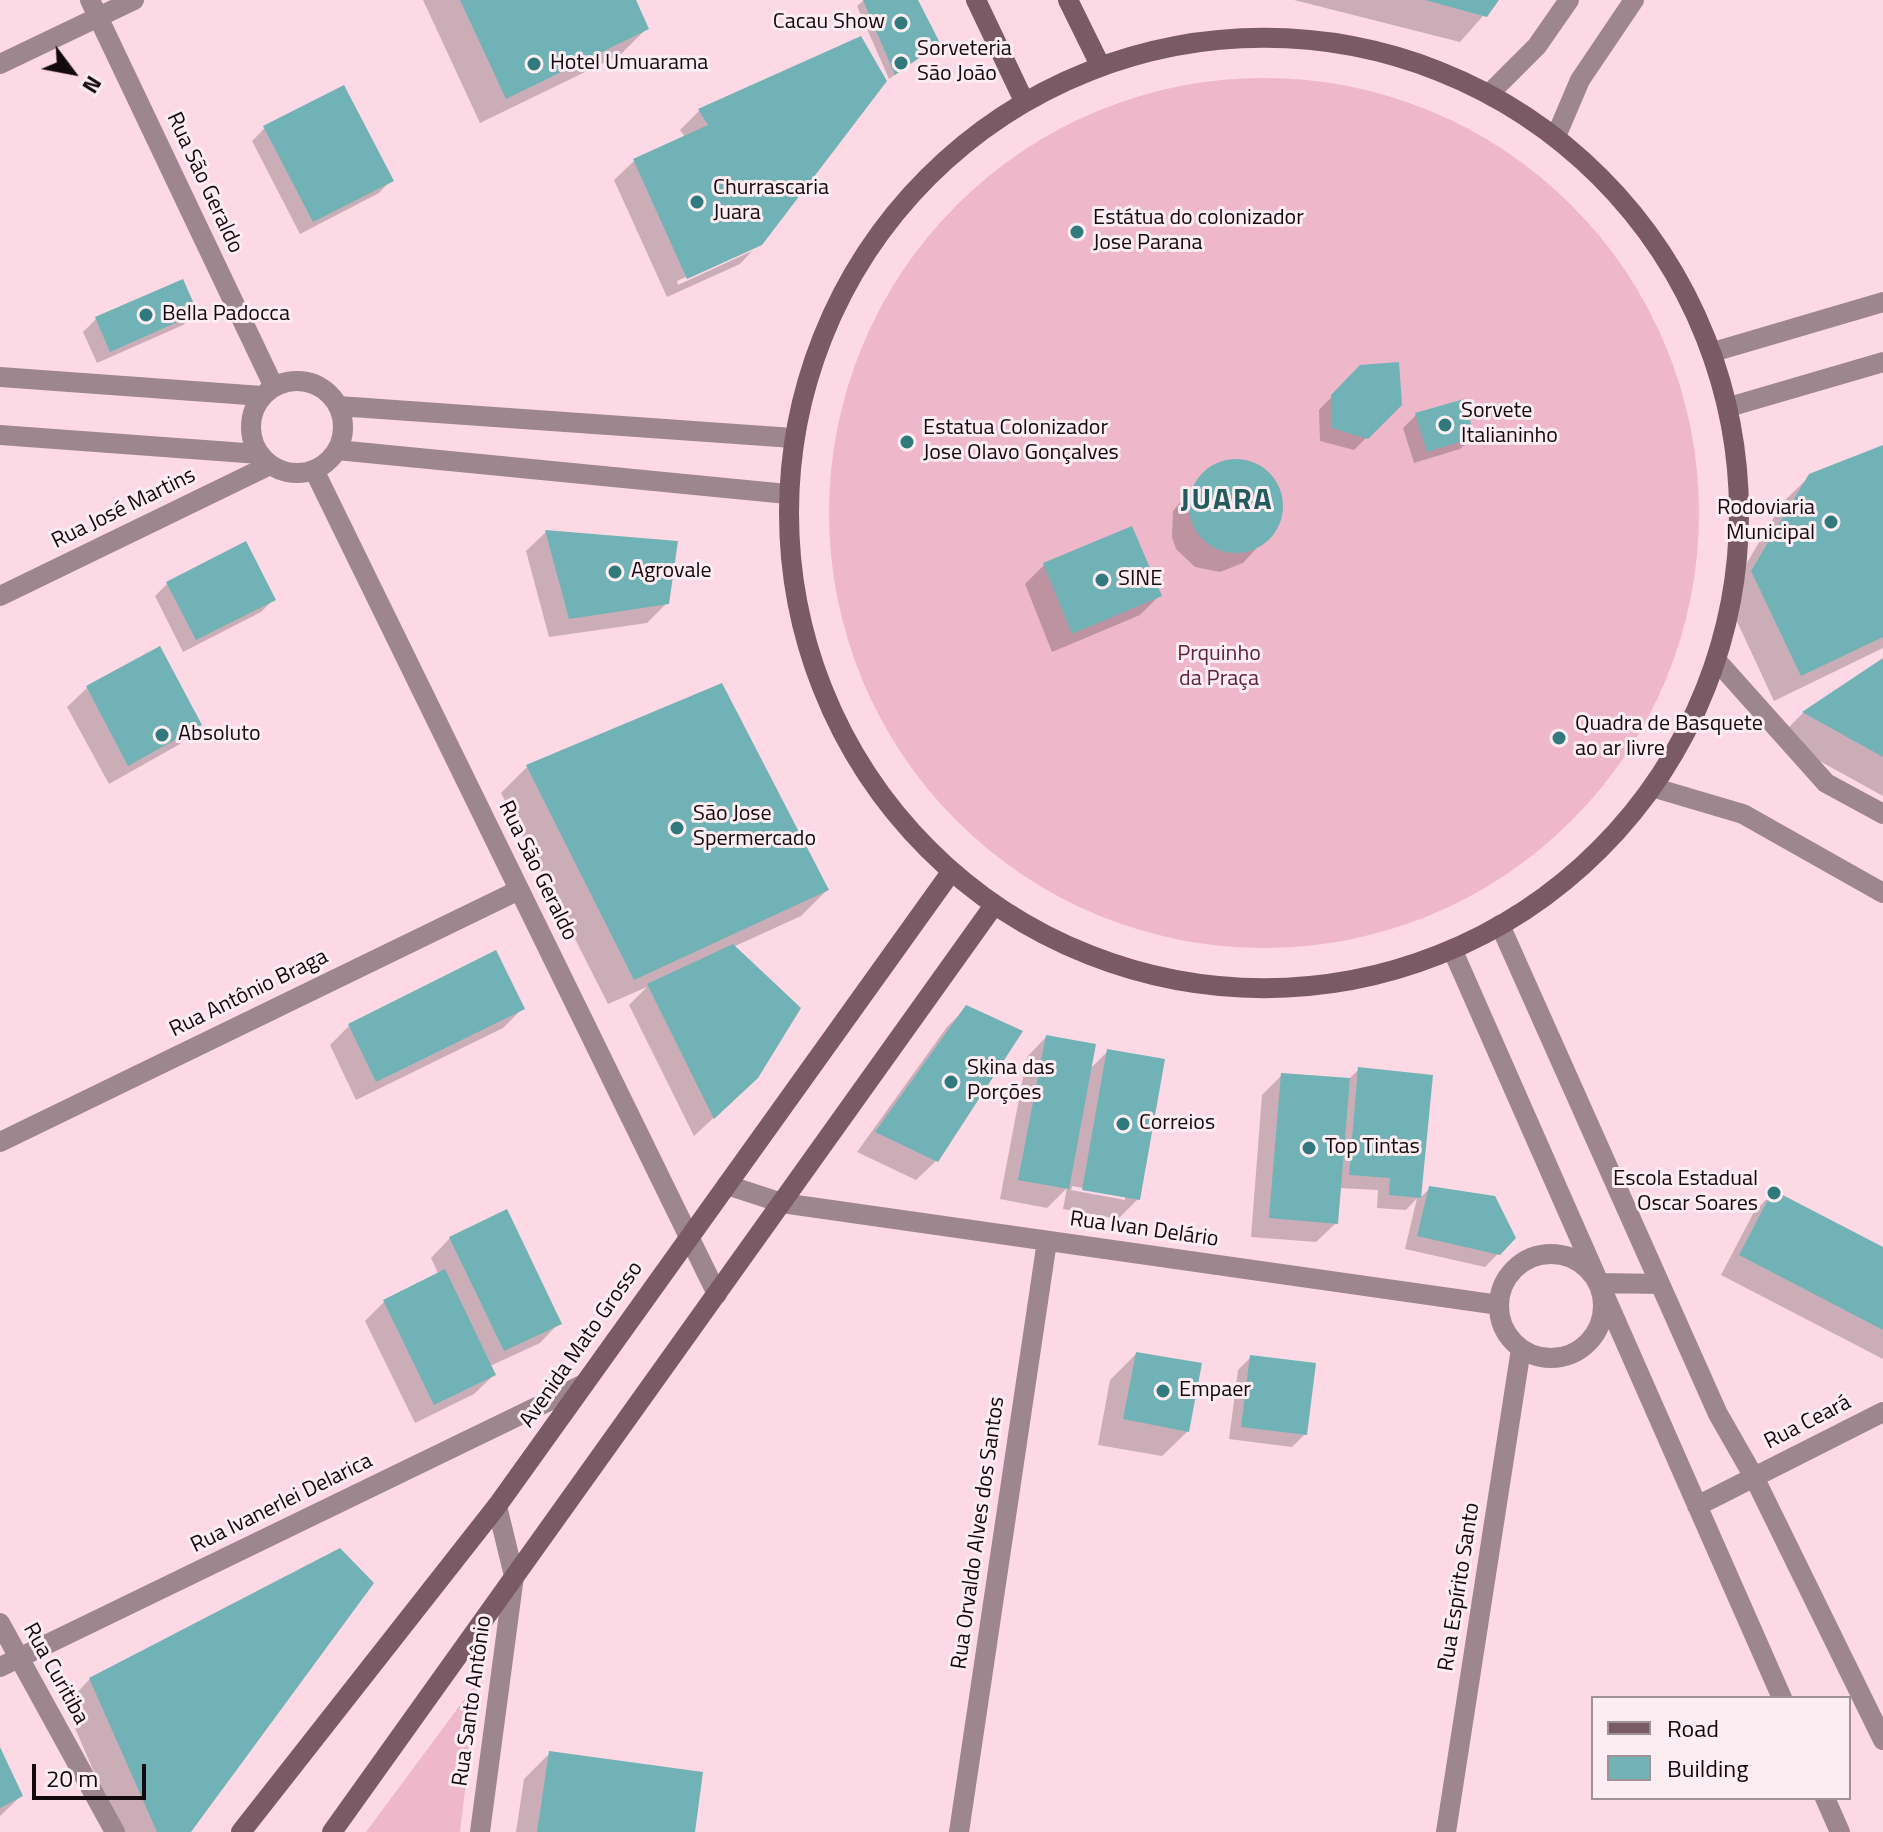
<!DOCTYPE html>
<meta charset="utf-8">
<style>
body{margin:0}
#map{position:relative;width:1883px;height:1832px;overflow:hidden;background:#fdd9e5;font-family:"Titillium Web",sans-serif}
canvas{display:block}
.legend{position:absolute;left:1591px;top:1696px;width:260px;height:104px;box-sizing:border-box;background:#fbedf1;border:2px solid #9f9296;margin:0;padding:10px 14px;list-style:none;font-size:24px;color:#14090d}
.legend li{display:flex;align-items:center;gap:16px;height:40px}
.legend b{width:40px;border:2px solid #9f9296}
.north{position:absolute;left:32px;top:32px;width:80px;height:80px;-webkit-text-stroke:6px #fbedf1;paint-order:stroke;rotate:122deg;font-size:22px;font-weight:700;line-height:32px;text-align:center;color:#14090d}
.north::after{content:'';display:block;margin:auto;width:28px;height:36px;background:#14090d;clip-path:polygon(50% 0,100% 100%,50% 72%,0 100%)}
.scale{position:absolute;left:32px;top:1764px;width:114px;height:36px;box-sizing:border-box;border:4px solid #14090d;border-top:0;padding-left:10px;font-size:24px;line-height:28px;white-space:nowrap;color:#14090d;-webkit-text-stroke:6px #fbedf1;paint-order:stroke}
</style>
<div id="map">
<canvas width="1883" height="1832"></canvas>
<ul class="legend">
<li><b style="height:10px;background:#7a5a65"></b>Road</li>
<li><b style="height:22px;background:#70b2b5"></b>Building</li>
</ul>
<div class="north">N</div>
<div class="scale">20 m</div>
</div>
<script>
const g = document.querySelector('canvas').getContext('2d');
g.lineJoin = 'round';
function fill(path, color) { g.fillStyle = color; g.fill(path, 'evenodd'); }
const shape = rows => new Path2D(rows.map(r => 'M' + r).join(''));
function trace(path, color, width, dash) { g.strokeStyle = color; g.lineWidth = width; g.lineCap = dash ? 'butt' : 'round'; g.setLineDash(dash || []); g.stroke(path); }
function label(font, color, halo, rows, align = 'center') {
  g.font = font + ' "Titillium Web",sans-serif'; g.lineWidth = 6; g.setLineDash([]); g.textBaseline = 'middle'; g.strokeStyle = halo; g.fillStyle = color; for (const [text, x, y, turn = 0] of rows) {
    g.save(); g.translate(x, y); g.rotate((+turn || 0) * Math.PI / 180); g.textAlign = isNaN(turn) ? turn : align; if (halo) g.strokeText(text, 0, 0); g.fillText(text, 0, 0); g.restore();
  }
}
fill(shape([
 '829 513a435 435 0 1 1 870 0a435 435 0 1 1-870 0Z',
 [478,1681,460,1832,366,1832]
]), '#eeb8ca');
fill(shape([
 [423,0,633,0,646,29,620,55,480,123],
 [864,0,916,0,932,49,889,79,857,6],
 [1294,0,1497,0,1460,42],
 [860,39,756,245,677,281,678,285,752,251,740,264,667,297,614,180,634,161,685,137,680,130,700,110],
 [265,128,391,180,379,193,300,234,252,141],
 [196,313,183,325,97,363,83,332,96,319],
 [1361,367,1400,404,1354,450,1320,441,1319,410],
 [1416,415,1473,437,1460,449,1414,463,1403,428],
 [1883,447,1883,648,1774,701,1726,598,1783,502,1810,476],
 [1236,460,1250,462,1272,477,1282,503,1277,526,1243,563,1220,572,1195,567,1176,549,1172,537,1173,511,1200,478,1223,462],
 [546,532,667,603,647,623,549,637,526,551],
 [1044,565,1159,596,1140,615,1052,652,1025,584],
 [168,583,274,599,261,612,183,652,155,596],
 [159,649,199,725,180,744,109,784,67,707,87,688],
 [1883,660,1883,796,1778,738,1803,713],
 [527,767,827,890,801,916,733,947,736,1097,694,1136,629,1005,647,987,608,1004,501,793],
 [967,1007,936,1161,916,1180,857,1152,947,1027],
 [522,1009,503,1028,356,1100,330,1045,349,1026],
 [1046,1037,1090,1069,1108,1051,1138,1199,1118,1219,1063,1209,1067,1188,1047,1208,1000,1199,1027,1057],
 [1072,1186,1125,1196,1125,1200,1071,1190],
 [1359,1069,1431,1076,1419,1199,1430,1188,1514,1237,1485,1267,1405,1249,1417,1198,1406,1210,1377,1208,1378,1190,1339,1188,1336,1223,1316,1242,1251,1237,1262,1095,1282,1075,1348,1080],
 [1774,1192,1883,1249,1883,1359,1721,1275,1754,1212],
 [450,1238,559,1323,540,1343,490,1366,494,1375,474,1394,415,1423,365,1321,384,1302,439,1275,431,1258],
 [1136,1354,1188,1431,1162,1456,1098,1445,1110,1380],
 [1251,1357,1305,1434,1292,1447,1229,1439,1238,1370],
 [90,1679,188,1832,120,1832,65,1705],
 [0,1752,21,1796,0,1816],
 [550,1753,693,1832,516,1832,524,1779]
]), '#0003');
fill(shape([
 [460,0,636,0,649,29,506,99],
 [863,0,918,0,940,43,895,75],
 [1425,0,1499,0,1487,17],
 [861,36,887,81,762,245,687,279,633,159,708,125,698,109],
 [344,85,394,181,313,222,263,126],
 [183,279,198,313,110,352,95,317],
 [1399,362,1402,405,1368,439,1332,428,1331,395,1360,365],
 [1464,399,1475,437,1427,452,1415,413],
 [1883,445,1883,637,1801,676,1751,571,1809,474],
 '1189 506a47 47 0 1 1 94 0a47 47 0 1 1-94 0Z',
 [1132,526,1162,596,1072,634,1043,563],
 [545,530,678,541,669,604,569,619],
 [246,541,276,600,196,640,166,582],
 [160,646,202,725,128,766,86,686],
 [1883,658,1883,757,1802,712],
 [722,683,829,890,634,980,526,765],
 [733,944,801,1008,758,1078,714,1119,647,984],
 [496,950,525,1009,376,1082,348,1024],
 [966,1005,1023,1031,938,1162,875,1132],
 [1046,1035,1096,1044,1069,1189,1018,1180],
 [1107,1049,1165,1059,1140,1200,1082,1190],
 [1358,1067,1433,1075,1421,1198,1389,1195,1390,1178,1349,1175],
 [1281,1073,1350,1078,1338,1224,1269,1218],
 [1429,1186,1495,1196,1516,1238,1500,1255,1417,1236],
 [1773,1190,1883,1247,1883,1330,1739,1255],
 [507,1209,562,1324,504,1351,449,1237],
 [445,1269,496,1375,434,1405,383,1300],
 [1136,1352,1202,1363,1189,1432,1123,1419],
 [1250,1355,1316,1363,1307,1435,1241,1427],
 [340,1548,374,1583,191,1832,157,1832,89,1678],
 [0,1747,23,1796,0,1808],
 [549,1751,703,1772,695,1832,537,1832]
]), '#70b2b5');
trace(shape([
 [90,0,274,387],
 [0,64,134,0],
 [1713,352,1883,302],
 [1729,407,1883,362],
 [314,470,717,1294],
 [0,596,270,465],
 [1500,925,1718,1414,1754,1477,1883,1740],
 [1453,951,1782,1698],
 [0,1142,519,890],
 [727,1185,782,1203,1499,1305],
 '1499 1306a52 52 0 1 1 104 0a52 52 0 1 1-104 0Z',
 [1599,1283,1660,1284],
 [1697,1506,1883,1412],
 [0,1623,115,1832],
 [0,1667,584,1384],
 [1825,1798,1840,1832],
 [480,1832,514,1576,497,1506],
 [959,1832,1047,1241],
 [1446,1832,1521,1349]
]), '#9d868e', 20);
trace(shape([
 [1491,92,1537,46,1569,0],
 [1557,134,1580,80,1634,0],
 [0,377,262,396],
 '251 427a46 46 0 1 1 92 0a46 46 0 1 1-92 0Z',
 [338,406,793,438],
 [0,435,259,454],
 [337,450,787,494],
 [1717,661,1826,783,1883,814],
 [1655,788,1743,814,1883,893]
]), '#9d868e', 20);
trace(shape([
 [976,0,1024,101],
 [1068,0,1100,65],
 '789 513a475 475 0 1 1 950 0a475 475 0 1 1-950 0Z',
 [241,1832,497,1506,949,875],
 [332,1832,992,908]
]), '#7a5a65', 20);
for (const [x, y, r, color] of [
 [901,23,8,"#30797d"],
 [901,63,8,"#30797d"],
 [534,64,8,"#30797d"],
 [697,202,8,"#30797d"],
 [1077,232,8,"#30797d"],
 [146,315,8,"#30797d"],
 [1445,425,8,"#30797d"],
 [907,442,8,"#30797d"],
 [1831,522,8,"#30797d"],
 [615,572,8,"#30797d"],
 [1102,580,8,"#30797d"],
 [162,735,8,"#30797d"],
 [1559,738,8,"#30797d"],
 [677,828,8,"#30797d"],
 [951,1082,8,"#30797d"],
 [1123,1124,8,"#30797d"],
 [1309,1148,8,"#30797d"],
 [1774,1193,8,"#30797d"],
 [1163,1391,8,"#30797d"]
]) { const dot = new Path2D(); dot.arc(x, y, r, 0, 2 * Math.PI); g.fillStyle = color; g.fill(dot); trace(dot, '#fbedf1', 3); }
label('22px', '#14090d', '#fbedf1', [
 ["Cacau Show",885,23,"right"],
 ["Sorveteria",917,50],
 ["São João",917,75],
 ["Hotel Umuarama",550,64],
 ["Churrascaria",713,189],
 ["Juara",713,214],
 ["Estátua do colonizador",1093,219],
 ["Jose Parana",1093,244],
 ["Bella Padocca",162,315],
 ["Sorvete",1461,412],
 ["Italianinho",1461,437],
 ["Estatua Colonizador",923,429],
 ["Jose Olavo Gonçalves",923,454],
 ["Rodoviaria",1815,509,"right"],
 ["Municipal",1815,534,"right"],
 ["Agrovale",631,572],
 ["SINE",1118,580],
 ["Quadra de Basquete",1575,725],
 ["ao ar livre",1575,750],
 ["Absoluto",178,735],
 ["São Jose",693,815],
 ["Spermercado",693,840],
 ["Skina das",967,1069],
 ["Porções",967,1094],
 ["Correios",1139,1124],
 ["Top Tintas",1325,1148],
 ["Escola Estadual",1758,1180,"right"],
 ["Oscar Soares",1758,1205,"right"],
 ["Empaer",1179,1391]
], 'left');
label('22px', '#14090d', '#fbedf1', [
 ["Rua São Geraldo",204,183,65],
 ["Rua José Martins",124,509,-26],
 ["Rua São Geraldo",537,871,64],
 ["Rua Antônio Braga",249,994,-26],
 ["Rua Ivan Delário",1144,1230,8],
 ["Avenida Mato Grosso",582,1345,-55],
 ["Rua Ceará",1808,1423,-27],
 ["Rua Ivanerlei Delarica",282,1504,-26],
 ["Rua Orvaldo Alves dos Santos",979,1533,-82],
 ["Rua Espírito Santo",1460,1587,-81],
 ["Rua Curitiba",55,1674,61],
 ["Rua Santo Antônio",473,1701,-82]
]);
label('22px', '#61223d', '#fbedf1', [
 ["Prquinho",1219,655],
 ["da Praça",1219,680]
]);
g.letterSpacing = '2px';
label('bold 30px', '#215b5e', '#fbedf1', [
 ["JUARA",1227,502]
]);
g.letterSpacing = '0px';
</script>
